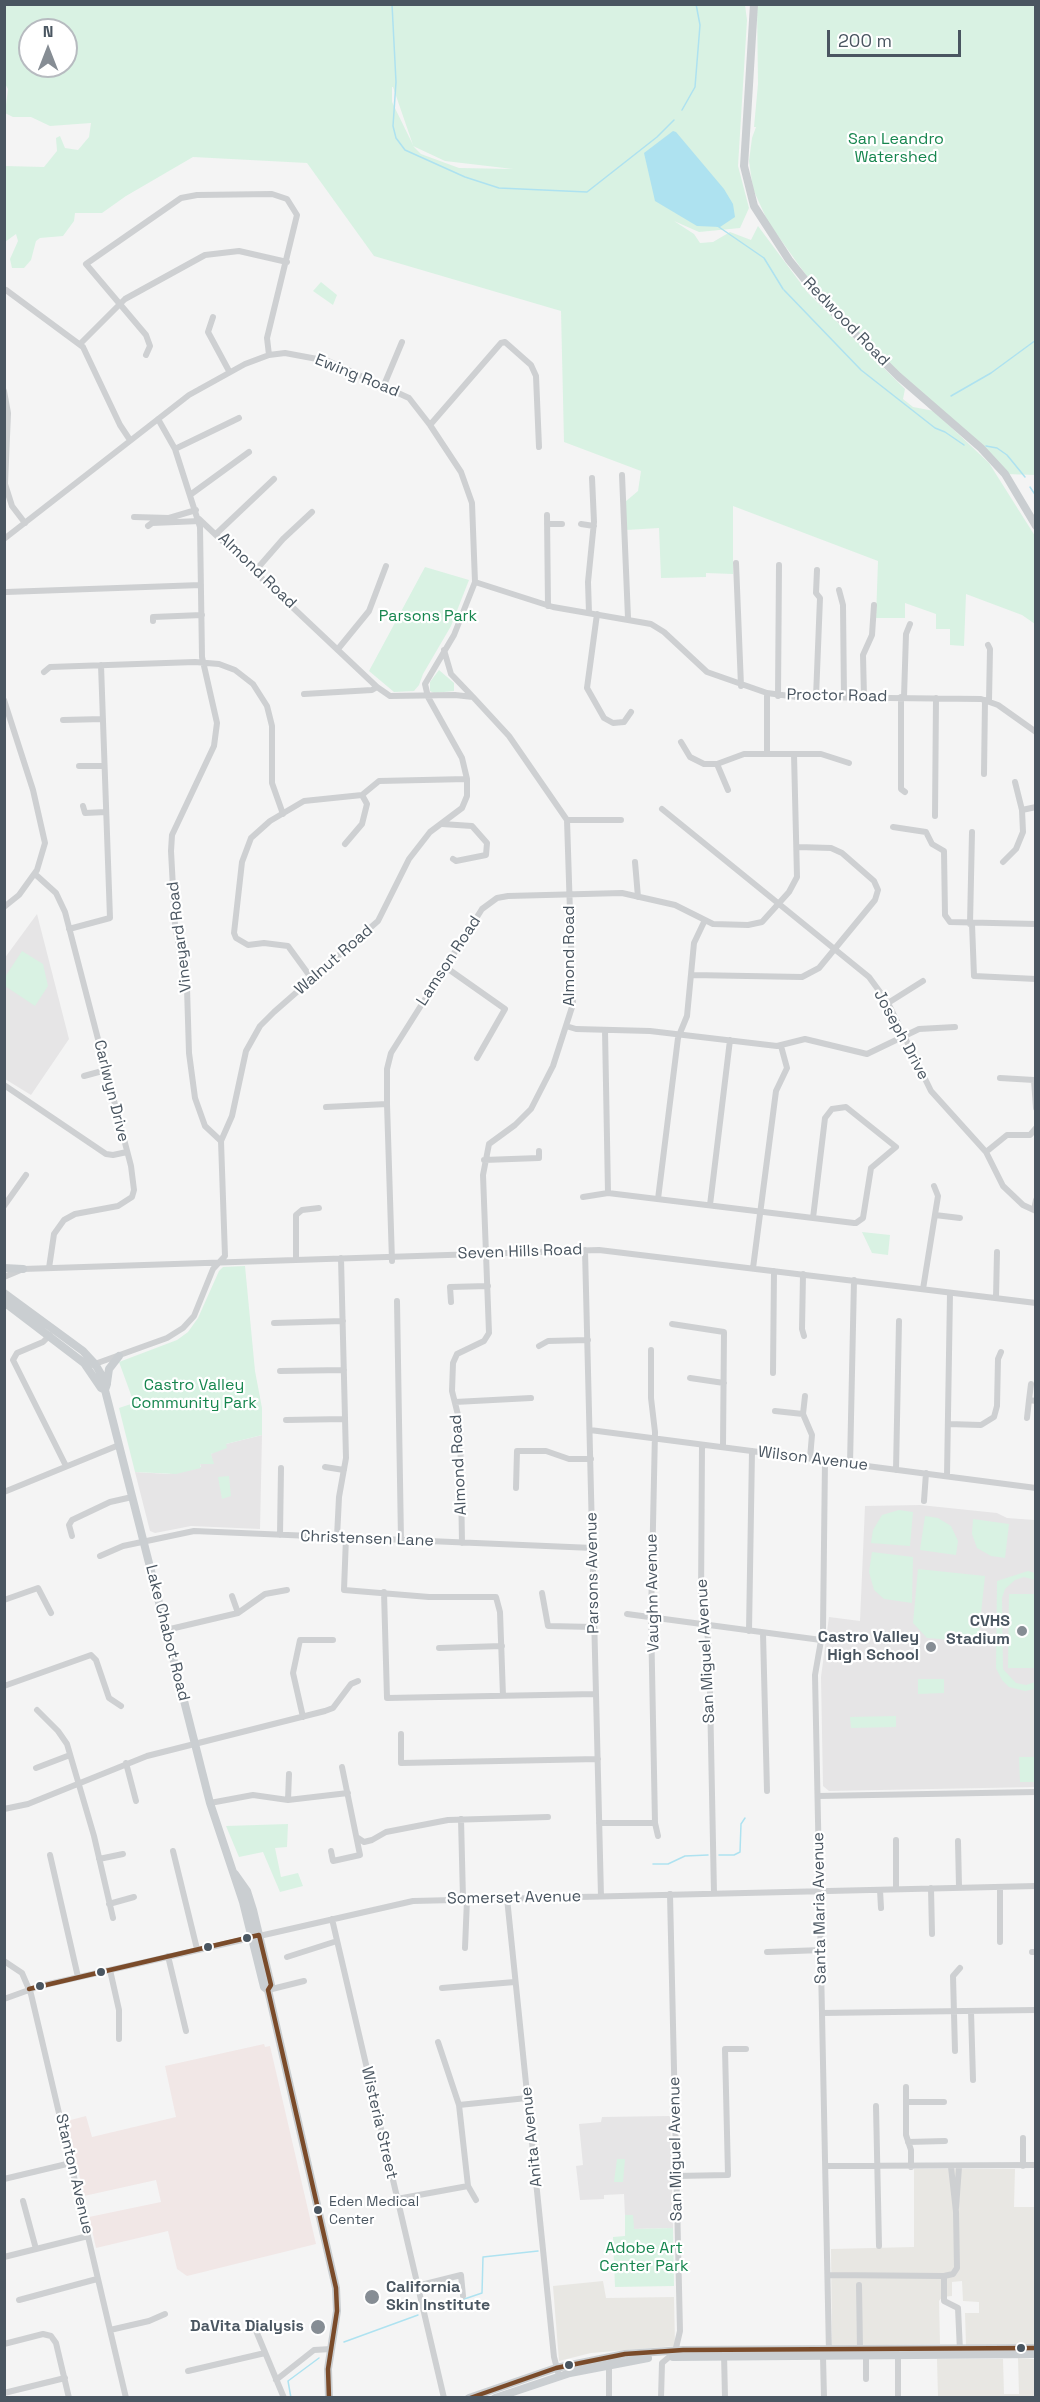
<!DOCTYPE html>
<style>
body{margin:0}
#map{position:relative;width:1040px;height:2402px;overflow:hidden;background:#f4f4f4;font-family:"Space Grotesk",sans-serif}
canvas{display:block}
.frame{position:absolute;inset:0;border:6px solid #4a5661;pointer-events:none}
.north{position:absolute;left:18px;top:18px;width:60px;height:60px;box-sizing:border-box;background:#fff;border:2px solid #b7bbc0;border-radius:50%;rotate:0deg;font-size:16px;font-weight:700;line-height:24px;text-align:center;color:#4a5661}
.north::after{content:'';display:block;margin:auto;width:21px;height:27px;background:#868d94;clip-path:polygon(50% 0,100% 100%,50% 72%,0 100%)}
.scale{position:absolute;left:827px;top:30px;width:134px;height:27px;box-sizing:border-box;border:3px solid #4a5661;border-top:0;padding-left:8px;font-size:18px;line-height:21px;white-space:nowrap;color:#4a5661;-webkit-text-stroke:4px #fff;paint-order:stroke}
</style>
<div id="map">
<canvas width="1040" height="2402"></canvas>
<div class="frame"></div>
<div class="north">N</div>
<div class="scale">200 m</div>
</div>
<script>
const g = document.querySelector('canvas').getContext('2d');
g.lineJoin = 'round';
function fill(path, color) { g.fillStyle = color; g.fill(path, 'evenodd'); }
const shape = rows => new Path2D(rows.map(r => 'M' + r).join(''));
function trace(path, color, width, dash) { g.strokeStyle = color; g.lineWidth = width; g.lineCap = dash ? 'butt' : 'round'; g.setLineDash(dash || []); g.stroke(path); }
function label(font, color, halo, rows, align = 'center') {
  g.font = font + ' "Space Grotesk",sans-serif'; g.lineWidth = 4.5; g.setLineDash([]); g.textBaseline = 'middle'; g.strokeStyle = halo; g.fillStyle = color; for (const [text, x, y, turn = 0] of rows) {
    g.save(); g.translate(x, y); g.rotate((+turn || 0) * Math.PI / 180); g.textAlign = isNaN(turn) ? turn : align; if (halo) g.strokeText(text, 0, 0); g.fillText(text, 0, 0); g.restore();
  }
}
fill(shape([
 [914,2169,1015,2169,1014,2207,1035,2207,1035,2344,966,2345,965,2313,979,2313,979,2302,963,2301,962,2281,952,2282,952,2296,942,2297,939,2301,940,2344,832,2346,831,2249,914,2247],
 [603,2281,606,2298,674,2297,675,2346,591,2353,559,2361,553,2286],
 [1018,2358,1035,2359,1035,2397,938,2397,937,2359,1003,2359,1004,2394,1019,2394]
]), '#e8e7e3');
fill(shape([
 [37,914,69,1039,31,1095,5,1079,4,959],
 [262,1435,260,1529,191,1526,155,1533,150,1531,135,1472,168,1474,201,1467,200,1464,212,1464,211,1454,226,1444],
 [920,1505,997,1513,1007,1518,1035,1520,1035,1787,829,1791,823,1786,821,1677,829,1617,860,1621,865,1506],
 [670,2116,673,2228,633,2229,633,2215,625,2215,624,2194,604,2195,604,2199,580,2200,576,2166,583,2165,579,2124,601,2122,602,2117]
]), '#e6e5e6');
fill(shape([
 [264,2044,265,2047,270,2046,316,2244,187,2276,177,2269,168,2231,96,2248,89,2217,161,2202,156,2180,84,2196,67,2121,86,2116,92,2137,176,2117,165,2066]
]), '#f1e7e6');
fill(shape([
 [5,5,745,5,747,20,738,166,749,208,740,228,699,232,674,221,694,234,700,243,713,242,730,232,751,240,758,226,808,293,905,389,903,399,913,407,934,411,989,463,1035,536,1035,624,1022,615,966,594,964,646,950,645,950,629,936,629,936,614,905,603,905,618,876,618,878,561,733,506,733,574,706,573,706,577,661,578,659,528,626,530,625,502,638,491,641,471,564,442,561,311,374,256,307,163,193,157,126,196,102,213,75,213,74,221,63,236,40,238,36,241,31,260,24,268,12,268,10,259,18,241,16,234,5,242,5,166,44,167,57,151,56,138,60,136,65,148,78,150,89,137,91,123,50,126,31,117,13,117,5,113,8,89,4,82],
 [30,30,66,30,66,66,30,66],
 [392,87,393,87,413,145,392,102],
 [413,146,445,161,513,169,459,168,421,154],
 [757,5,1035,5,1035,475,1005,474,827,306,831,302,829,299,806,275,768,222,753,189,749,161,752,138,756,127,754,127,758,84],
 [321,282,337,295,333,305,313,291],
 [425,567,469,580,451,626,423,674,419,685,414,691,394,692,369,671],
 [439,670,454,683,454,691,434,693,430,691,430,682],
 [22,951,43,964,48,986,35,1006,5,986,5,977],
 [862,1232,890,1235,888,1255,872,1253],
 [245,1266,255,1371,262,1408,262,1435,226,1444,227,1448,211,1454,214,1464,200,1464,201,1468,176,1474,135,1472,119,1408,134,1403,119,1362,177,1340,188,1332,198,1318,219,1271,223,1267],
 [229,1476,231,1496,222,1499,218,1477],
 [899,1510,913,1512,910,1546,871,1543,873,1530,882,1515],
 [925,1516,938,1518,951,1526,958,1541,956,1555,920,1550],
 [973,1519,1009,1524,1005,1558,991,1556,977,1548,972,1534],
 [872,1552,913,1557,912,1603,884,1599,874,1590,869,1572],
 [918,1569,985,1576,978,1642,927,1638,913,1623],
 [1028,1571,1035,1573,1035,1580,1024,1577,1015,1580,1005,1589,1002,1598,1003,1669,1016,1683,1026,1685,1035,1682,1035,1689,1025,1691,1009,1687,1002,1680,996,1668,997,1581],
 [1009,1594,1035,1594,1035,1668,1008,1668],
 [918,1679,944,1679,944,1693,918,1694],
 [896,1716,896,1727,851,1728,850,1717],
 [1019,1757,1035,1757,1035,1782,1020,1782],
 [288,1824,287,1847,275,1848,281,1877,298,1873,303,1886,280,1892,263,1852,239,1857,226,1826],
 [617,2159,625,2159,623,2182,614,2182],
 [625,2215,633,2215,634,2229,673,2228,674,2286,615,2287,613,2237,625,2236]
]), '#d9f2e3');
fill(shape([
 [673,131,676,132,724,189,733,204,735,217,720,227,697,226,655,201,644,153]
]), '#aee2f0');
trace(shape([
 [392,4,396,82,393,126,396,138,405,150,465,177,499,188,587,192,657,137,674,120],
 [682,110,695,87,700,25,696,4],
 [716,225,764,258,783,289],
 [784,290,861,370,935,428,945,432,964,445],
 [951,396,991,373,1036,340],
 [986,446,997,448,1007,455,1025,477],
 [1030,487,1036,496],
 [719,1855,734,1855,740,1852,741,1824,745,1818],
 [653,1864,668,1864,685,1856,708,1855],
 [429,2311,482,2293,483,2257,538,2251],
 [344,2342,418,2315],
 [291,2398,288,2381,319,2358]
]), '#aee2f0', 1.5);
trace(shape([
 [6,290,83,347,120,425,130,440],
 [213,317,208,332,229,371],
 [80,344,125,299,205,255,239,251,287,262],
 [146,355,150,346,146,335,86,264,181,198,197,195,272,194,287,199,297,215,267,338,269,355],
 [384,385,402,342],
 [4,391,8,413,5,484,12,506,25,523],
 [158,419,175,449,200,527,202,657,217,723,214,746,172,835,171,851,175,925,187,988,189,1053,195,1098,205,1126,221,1141],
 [430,425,501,343,505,342,531,365,536,376,539,447],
 [175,449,239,418],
 [622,475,628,618],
 [190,495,249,452],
 [547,515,548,606],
 [134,517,169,518,196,510],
 [199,519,377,687,390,696,455,695,473,697,509,736,567,820,573,1004,553,1066,531,1109,515,1125,489,1144,483,1175,489,1333,484,1341,457,1354,453,1363,452,1391,460,1423,462,1543],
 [547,524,562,524],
 [581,524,594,526],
 [148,526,152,523,200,521],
 [217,533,274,479],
 [4,539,189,395,245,364,269,355,285,353,328,361,409,398,430,425,461,472,472,503,475,582,454,635,425,684,428,697,462,758,467,779,467,796,462,808,430,832,409,859,378,921,274,1012,260,1026,246,1051,232,1116,221,1141,225,1256,213,1269,194,1316,183,1328,167,1338,92,1365],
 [736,563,741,686],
 [256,570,283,539,312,512],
 [475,582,553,607,651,624,664,632,707,672,767,693,797,697,981,699,998,705,1036,732],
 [839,590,843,605,844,697],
 [6,592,201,585],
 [589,613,588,582,594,522,592,478],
 [597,614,587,688,604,718,613,723,624,722,631,712],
 [153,621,153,617,202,615],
 [988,645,990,649,989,701],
 [338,649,369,611,386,566],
 [444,650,451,674,473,697],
 [44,672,50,667,195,662,219,664,235,670,253,684,267,706,272,726,272,783,283,814],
 [304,694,372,690,377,687],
 [778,696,779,565],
 [816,697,820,598,816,593,817,570],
 [864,697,863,655,872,635,874,605],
 [901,697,901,789,905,792],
 [904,697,906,634,910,624],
 [4,700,33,790,45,843,37,870,19,895,4,907],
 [63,720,103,719],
 [681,742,690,757,704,764,717,764,744,754,821,754,849,763],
 [767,754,767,693],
 [717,764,728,790],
 [79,766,104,766],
 [984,774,985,700],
 [83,806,85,813,106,812],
 [662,809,869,977,888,1003,931,1091,986,1152,1003,1186,1023,1205,1036,1211],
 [1022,810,1036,807],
 [935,816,936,698],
 [567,820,621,820],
 [442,824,472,826,487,843,486,855,456,861,453,859],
 [893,827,926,832,932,844,944,851,945,915,950,922,1036,924],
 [345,844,362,824,367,804,362,795],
 [635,862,638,897],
 [1003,862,1016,849,1023,832,1022,810,1015,782],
 [35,874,56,893,65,912,131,1166,134,1190,132,1197,118,1206,75,1214,64,1220,54,1234,49,1268],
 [970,924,972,832],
 [972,924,974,976,1036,979],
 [69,929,110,918,101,665],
 [444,966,505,1009,477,1058],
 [692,975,802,977,819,968,875,900,878,890,874,881,842,853,831,848,798,847],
 [312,979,288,946,264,943,248,945,236,938,234,933,242,862,251,838,270,821,304,801,362,795,379,781,467,779],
 [888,1003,923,981],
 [566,1026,576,1029,650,1031,777,1046,805,1039,867,1054,919,1029,955,1027],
 [605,1030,608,1193],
 [84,1076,106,1070],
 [1000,1078,1034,1080,1036,1108],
 [4,1085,106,1154,113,1155,127,1152],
 [326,1107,387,1104],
 [986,1152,1007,1135,1030,1135,1036,1128],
 [484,1160,539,1158,539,1151],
 [583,1197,608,1193,854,1223,856,1223,863,1218,871,1168,896,1147,846,1107,832,1109,825,1118,813,1218],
 [658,1199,678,1038,687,1016,694,943,704,922],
 [710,1205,730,1040],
 [4,1206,26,1175],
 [1034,1210,1036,1200],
 [935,1215,960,1218],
 [585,1250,601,1896],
 [296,1260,296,1215,302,1210,319,1208],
 [392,1261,387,1104,387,1069,391,1053,482,909,497,898,508,896,622,893,675,905,713,924,748,925,762,922,789,892,797,877,794,754],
 [753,1268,776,1091,787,1068,781,1046],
 [803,1274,802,1329,804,1336],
 [4,1277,23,1269,599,1250,1036,1303],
 [923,1289,938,1196,934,1186],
 [996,1298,997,1252],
 [397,1301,401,1540],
 [451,1302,450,1287,488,1286],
 [274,1323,343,1321],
 [672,1324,724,1332,723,1447],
 [50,1335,43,1342,17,1353,13,1360,66,1466],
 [539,1346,548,1341,588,1340],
 [651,1350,651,1398,655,1432,651,1618,655,1823,658,1836],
 [280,1371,344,1370],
 [773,1373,774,1271],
 [690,1378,724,1383],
 [805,1396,803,1414,812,1435,810,1458],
 [1029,1400,1031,1384],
 [455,1402,531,1398],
 [775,1411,803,1414],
 [1027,1418,1029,1400,1036,1401],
 [286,1420,345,1419],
 [948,1424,981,1425,994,1417,997,1406,998,1359,1001,1352],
 [590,1430,1036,1488],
 [702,1445,701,1601,709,1644,714,1893],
 [825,1460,823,1629,815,1675,829,2353],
 [850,1464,854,1280],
 [325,1467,344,1470],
 [896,1470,899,1321],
 [947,1476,950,1293],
 [516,1488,517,1451,546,1451,569,1459,591,1459],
 [4,1492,119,1445],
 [924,1501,926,1473],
 [280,1535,281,1468],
 [72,1536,69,1525,72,1520,110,1502,132,1497],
 [337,1537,339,1497,346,1458,341,1258],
 [346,1537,344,1590,429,1597,496,1597,500,1612,503,1696],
 [100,1556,123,1546,194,1531,593,1548],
 [384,1592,387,1698,596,1694],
 [542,1593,548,1626,594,1627],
 [232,1596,238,1613],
 [4,1600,38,1588,51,1613],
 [627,1614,821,1640],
 [166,1630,238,1613,265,1594,287,1590],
 [749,1631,752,1451],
 [763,1633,767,1791],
 [439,1648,502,1646],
 [4,1686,91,1655,96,1660,109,1698,121,1706],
 [37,1710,58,1731,67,1744,94,1836,113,1918],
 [303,1717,293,1673,300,1640,333,1640],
 [401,1734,401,1763,598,1759],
 [126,1763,136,1801],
 [36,1768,70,1755],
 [818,1796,1036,1792],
 [288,1800,289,1774],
 [210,1803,253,1795,288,1800,348,1793],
 [4,1809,28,1804,147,1756,325,1711,333,1708,351,1684,358,1681],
 [461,1819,463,1899],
 [599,1823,655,1823],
 [358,1838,364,1842,372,1840,386,1832,448,1820,548,1817],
 [896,1840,896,1889],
 [958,1841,959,1887],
 [173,1851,197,1949],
 [331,1851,333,1861,360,1855,342,1767],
 [50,1855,78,1977],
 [99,1859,123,1854],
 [1000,1887,1000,1942],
 [931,1888,932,1934],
 [880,1890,881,1908],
 [507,1898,554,2357,559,2376],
 [109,1904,134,1897],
 [332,1919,444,2398],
 [465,1948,467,1899],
 [767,1952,822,1950],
 [1032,1952,1036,1952],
 [168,1956,186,2031],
 [287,1957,337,1941],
 [4,1961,22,1973,31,1994,126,2398],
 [110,1970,119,2010,119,2039],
 [442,1988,515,1982],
 [268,1990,304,1981],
 [4,1999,40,1986,413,1901,1036,1886],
 [971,2011,973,2080],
 [822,2013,1036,2010],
 [438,2042,459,2105,468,2186,476,2200],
 [955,2051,953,1976,960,1968],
 [906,2087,906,2135,911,2150,911,2167],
 [906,2102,944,2102],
 [459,2105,527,2098],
 [876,2106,879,2246],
 [1023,2138,1023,2166],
 [908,2142,945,2141],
 [826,2166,1036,2165],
 [951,2167,956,2212,957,2268,953,2274,944,2276,944,2301,958,2308,960,2351],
 [676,2176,728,2175,725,2049,746,2049],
 [4,2179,71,2163],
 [397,2199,468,2186],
 [23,2201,36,2249],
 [956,2208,959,2167],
 [4,2257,88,2236],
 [828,2275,944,2276],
 [859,2285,860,2349],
 [417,2286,461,2275,463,2296],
 [19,2300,97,2279],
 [252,2321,284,2398],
 [110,2330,149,2321,165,2314],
 [4,2344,43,2334,51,2336,56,2343,69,2398],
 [898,2352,898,2398],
 [724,2353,725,2398],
 [866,2355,866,2379],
 [823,2356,824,2398],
 [609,2363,609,2398],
 [188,2371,265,2353],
 [276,2380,314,2350,331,2349],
 [4,2393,65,2378],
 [661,2398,662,2363,675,2352,680,2331,670,1894]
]), '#ced0d2', 6);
trace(shape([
 [754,4,744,166,754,206,789,260,823,302,898,376,981,448,1005,474,1036,526],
 [4,1268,23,1269],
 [4,1293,83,1351,95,1364,107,1384,105,1390,210,1803,243,1902,264,1987,268,1990],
 [4,1302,84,1363,101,1388,105,1390],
 [107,1383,109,1369,119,1356],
 [235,1874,247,1891,253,1910,271,1985,268,1990,336,2288,337,2311,328,2369,329,2398],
 [673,2357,1036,2354],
 [469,2398,556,2368,625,2354,683,2350,1036,2348],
 [495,2398,570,2373,648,2358]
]), '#caced1', 8);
trace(shape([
 [29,1989,259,1935,271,1985,268,1990,336,2288,337,2311,328,2369,329,2398],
 [470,2398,556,2368,625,2354,683,2350,1036,2348]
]), '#7a4b2a', 4.5);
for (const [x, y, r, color] of [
 [1022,1631,6,"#868d94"],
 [931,1647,6,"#868d94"],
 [247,1938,5,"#4a5661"],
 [208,1947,5,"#4a5661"],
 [101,1972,5,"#4a5661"],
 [40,1986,5,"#4a5661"],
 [318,2210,5,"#4a5661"],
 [372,2297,8,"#868d94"],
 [318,2327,8,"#868d94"],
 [1021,2348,5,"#4a5661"],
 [569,2365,5,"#4a5661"]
]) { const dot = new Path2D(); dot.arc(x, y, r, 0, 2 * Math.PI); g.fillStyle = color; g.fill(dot); trace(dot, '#fff', 2); }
label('14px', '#4a5661', '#fff', [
 ["Eden Medical",329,2202],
 ["Center",329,2220]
], 'left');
label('16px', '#17864f', '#fff', [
 ["San Leandro",896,140],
 ["Watershed",896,158],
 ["Parsons Park",428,617],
 ["Castro Valley",194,1386],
 ["Community Park",194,1404],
 ["Adobe Art",644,2249],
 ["Center Park",644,2267]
]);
label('16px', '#4a5661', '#fff', [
 ["Redwood Road",846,322,46],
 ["Ewing Road",357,376,22],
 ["Almond Road",257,571,44],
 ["Proctor Road",837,696,1],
 ["Vineyard Road",180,937,-97],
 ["Almond Road",570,956,-90],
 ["Walnut Road",334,960,-41],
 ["Lamson Road",449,961,-57],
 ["Joseph Drive",901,1035,62],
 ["Carlwyn Drive",111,1091,76],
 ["Seven Hills Road",520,1252,-2],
 ["Wilson Avenue",813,1459,7],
 ["Almond Road",459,1465,-93],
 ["Christensen Lane",367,1539,2],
 ["Parsons Avenue",593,1573,-91],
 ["Vaughn Avenue",653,1593,-91],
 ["Lake Chabot Road",167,1633,76],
 ["San Miguel Avenue",706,1651,-93],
 ["Somerset Avenue",514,1898,-1],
 ["Santa Maria Avenue",820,1908,-91],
 ["Wisteria Street",379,2123,77],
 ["Anita Avenue",532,2137,-96],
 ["San Miguel Avenue",676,2149,-91],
 ["Stanton Avenue",74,2174,77]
]);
label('bold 16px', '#4a5661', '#fff', [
 ["CVHS",1010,1622],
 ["Stadium",1010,1640],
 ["Castro Valley",919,1638],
 ["High School",919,1656],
 ["California",386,2288,"left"],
 ["Skin Institute",386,2306,"left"],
 ["DaVita Dialysis",304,2327]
], 'right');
</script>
